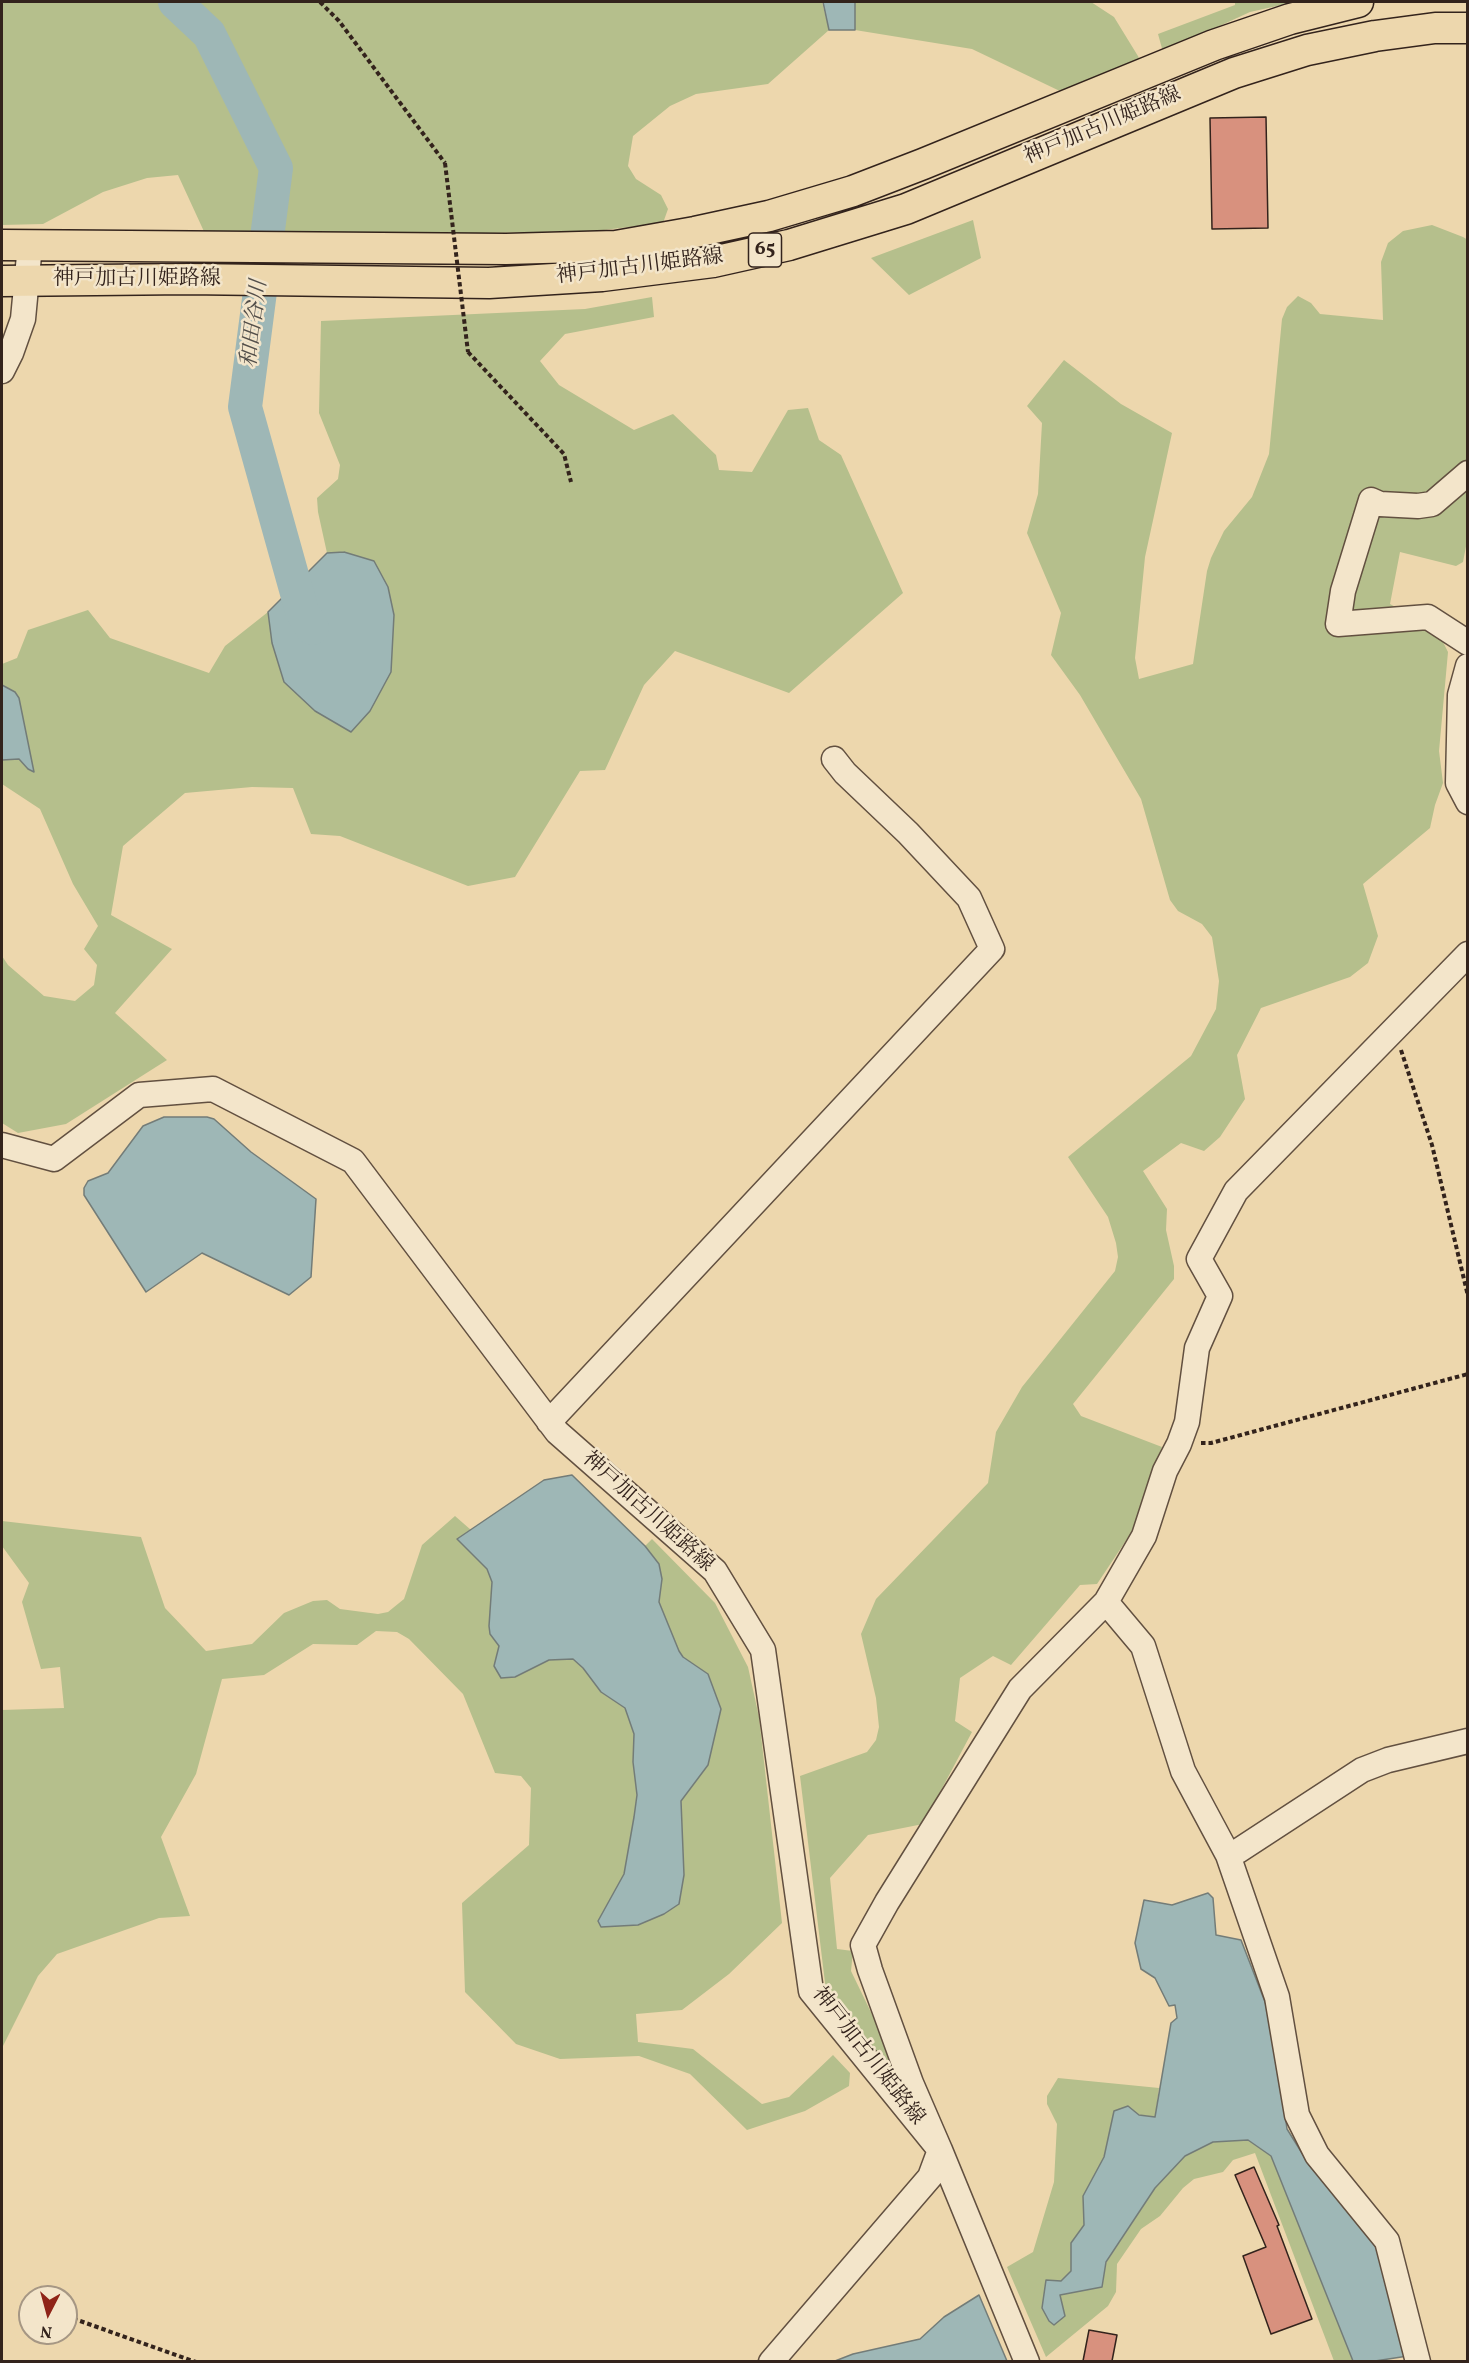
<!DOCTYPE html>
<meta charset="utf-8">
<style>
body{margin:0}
#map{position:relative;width:1469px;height:2363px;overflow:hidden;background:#edd7ad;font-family:Vollkorn,serif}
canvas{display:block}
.frame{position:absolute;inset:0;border:3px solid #33231c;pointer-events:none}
.north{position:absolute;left:18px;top:2285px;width:60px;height:60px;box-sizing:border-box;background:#f3e5ca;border:2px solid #a69784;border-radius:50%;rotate:186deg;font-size:16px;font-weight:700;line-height:24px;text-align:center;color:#33231c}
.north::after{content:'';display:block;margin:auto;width:21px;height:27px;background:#8f2418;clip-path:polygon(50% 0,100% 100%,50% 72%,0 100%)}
</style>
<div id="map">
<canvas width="1469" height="2363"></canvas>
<div class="frame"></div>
<div class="north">N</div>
</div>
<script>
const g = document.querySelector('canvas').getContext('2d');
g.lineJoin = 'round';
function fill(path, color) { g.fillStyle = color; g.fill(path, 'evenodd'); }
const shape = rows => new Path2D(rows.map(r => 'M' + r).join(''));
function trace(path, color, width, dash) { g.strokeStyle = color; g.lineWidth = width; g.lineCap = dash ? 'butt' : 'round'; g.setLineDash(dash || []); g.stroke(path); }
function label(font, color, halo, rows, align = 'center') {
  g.font = font + ' Vollkorn,"Noto Serif JP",serif'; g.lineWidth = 5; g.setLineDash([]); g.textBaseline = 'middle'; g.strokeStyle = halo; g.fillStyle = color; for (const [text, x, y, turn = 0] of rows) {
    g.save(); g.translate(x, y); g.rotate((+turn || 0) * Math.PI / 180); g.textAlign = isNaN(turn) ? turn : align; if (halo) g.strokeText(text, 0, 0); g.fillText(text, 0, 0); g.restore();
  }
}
fill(shape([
 [2,2,822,2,829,30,768,84,696,94,670,106,633,136,628,166,636,179,661,195,668,209,663,223,595,231,207,238,178,175,147,178,103,192,43,224,2,225],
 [855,2,1091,2,1114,17,1141,61,1064,93,972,49,855,30],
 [1235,2,1295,2,1250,12,1163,52,1158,34,1235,5],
 [973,220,981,258,909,295,871,258],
 [1432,225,1463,237,1468,240,1468,536,1463,562,1456,566,1400,552,1390,604,1431,627,1441,638,1448,652,1439,751,1443,783,1435,805,1430,828,1363,884,1378,936,1368,963,1350,977,1261,1008,1237,1055,1245,1099,1220,1137,1204,1151,1181,1143,1143,1171,1167,1209,1166,1230,1174,1266,1174,1279,1073,1404,1081,1416,1162,1447,1141,1518,1097,1584,1080,1585,1011,1665,993,1656,960,1678,955,1721,972,1732,923,1824,868,1835,830,1878,837,1949,853,1951,851,1971,897,2066,892,2074,826,1991,800,1776,867,1752,876,1740,879,1727,876,1698,861,1634,876,1599,988,1483,996,1432,1022,1387,1115,1271,1118,1257,1116,1243,1108,1217,1068,1157,1191,1056,1216,1009,1219,981,1212,937,1202,924,1178,911,1170,900,1141,799,1080,695,1051,655,1061,613,1027,533,1038,494,1042,423,1027,406,1064,360,1121,404,1172,433,1145,557,1135,658,1139,679,1193,664,1207,571,1211,558,1224,531,1252,497,1269,454,1282,319,1287,307,1298,296,1311,303,1320,314,1383,320,1381,262,1388,243,1403,231],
 [652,297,654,317,565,334,540,361,559,385,634,430,673,414,716,455,719,470,752,472,788,410,808,408,819,440,841,455,903,593,789,693,675,651,644,685,605,770,580,771,515,877,468,886,340,836,311,834,293,788,252,787,185,793,123,846,111,915,172,949,115,1013,167,1060,66,1124,18,1133,2,1123,2,956,8,965,44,996,75,1001,94,985,97,965,84,949,98,926,73,884,40,809,2,784,2,760,19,759,28,769,15,692,2,685,2,664,17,658,28,630,88,610,110,638,209,673,225,646,268,612,272,643,344,552,327,553,318,512,317,498,338,479,340,465,319,413,321,321,585,309],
 [455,1516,471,1530,458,1540,487,1569,492,1582,489,1626,490,1634,499,1646,494,1666,515,1677,549,1660,573,1659,583,1668,601,1692,625,1708,634,1734,633,1762,637,1795,634,1817,624,1874,598,1921,684,1875,681,1801,708,1765,708,1674,683,1657,679,1651,659,1602,662,1579,659,1564,645,1546,652,1539,715,1603,748,1667,759,1717,782,1923,729,1974,682,2010,636,2014,638,2042,693,2049,762,2104,789,2097,833,2055,850,2073,849,2086,805,2111,747,2130,690,2074,639,2056,560,2059,516,2044,465,1992,462,1903,529,1845,531,1788,521,1776,495,1773,463,1694,409,1639,397,1632,376,1631,357,1645,313,1644,264,1675,222,1679,196,1774,161,1837,190,1916,159,1918,57,1954,38,1976,2,2048,2,1710,64,1708,60,1667,41,1669,22,1602,29,1583,2,1546,2,1521,141,1537,165,1608,206,1651,252,1644,284,1613,313,1601,327,1600,340,1609,378,1614,388,1612,404,1599,422,1545],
 [1058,2078,1159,2088,1155,2117,1114,2111,1104,2157,1083,2196,1084,2225,1071,2243,1071,2271,1061,2281,1047,2280,1059,2295,1102,2287,1106,2263,1155,2188,1185,2156,1213,2142,1248,2140,1271,2156,1353,2361,1334,2361,1255,2153,1233,2160,1223,2172,1194,2179,1183,2188,1160,2216,1141,2229,1117,2264,1116,2292,1108,2306,1046,2357,1007,2267,1033,2252,1054,2182,1057,2124,1047,2104,1047,2096]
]), '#b5bf8c');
const water = shape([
 [823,2,855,2,855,30,829,30,823,2],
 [344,552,374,561,388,587,394,615,391,672,370,711,351,732,315,711,284,682,272,643,268,612,327,553,344,552],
 [2,685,15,692,19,698,34,772,28,769,19,759,2,760,2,685],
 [164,1117,207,1117,214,1119,251,1152,316,1199,311,1277,289,1295,202,1253,146,1292,84,1195,84,1188,88,1181,108,1173,143,1126,164,1117],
 [572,1475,645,1546,659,1564,662,1579,659,1602,679,1651,683,1657,708,1674,721,1709,708,1765,681,1801,684,1875,679,1904,664,1914,638,1925,601,1927,598,1921,624,1874,634,1817,637,1795,633,1762,634,1734,625,1708,601,1692,583,1668,573,1659,549,1660,515,1677,501,1678,494,1666,499,1646,490,1634,489,1626,492,1582,487,1569,457,1539,544,1480,572,1475],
 [1208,1893,1213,1898,1216,1935,1241,1940,1272,2020,1287,2129,1310,2166,1357,2215,1380,2254,1408,2356,1375,2361,1353,2361,1271,2156,1248,2140,1213,2142,1185,2156,1155,2188,1106,2262,1102,2287,1060,2295,1065,2316,1054,2325,1049,2321,1042,2308,1046,2280,1061,2281,1071,2271,1071,2243,1084,2225,1083,2196,1104,2157,1114,2111,1128,2106,1139,2115,1155,2117,1171,2023,1177,2018,1175,2005,1169,2006,1155,1978,1141,1969,1135,1943,1144,1900,1172,1905,1208,1893],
 [979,2295,1007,2361,835,2361,853,2354,920,2339,944,2317,979,2295]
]);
fill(water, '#9eb7b6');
trace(water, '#737c78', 1.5);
trace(shape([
 [175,2,209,34,276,168,245,407,302,611,312,628]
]), '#9eb7b6', 34);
const building = shape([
 [1266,117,1268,228,1212,229,1210,118,1266,117],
 [1254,2167,1279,2225,1277,2226,1312,2319,1271,2334,1243,2256,1266,2247,1235,2175,1254,2167],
 [1089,2330,1117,2335,1112,2361,1083,2361,1089,2330]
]);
fill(building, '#d8917e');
trace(building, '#33231c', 1.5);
const minor = shape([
 [2,371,11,353,23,319,30,245],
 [1468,473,1432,504,1418,506,1380,504,1371,500,1343,591,1338,624,1428,617,1468,643],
 [1468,666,1460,695,1458,783,1468,802],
 [2,1145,54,1159,139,1095,213,1089,353,1161,557,1432,715,1571,763,1650,811,1991,940,2150,1027,2362],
 [549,1422,992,949,969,898,908,833,845,773,834,759],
 [1228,1855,1238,1851,1362,1770,1388,1760,1468,1741],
 [771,2362,930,2177,940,2150,911,2083,870,1970,863,1945,887,1902,1020,1689,1106,1602],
 [1418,2362,1387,2241,1317,2155,1297,2115,1277,1997,1228,1855,1183,1771,1143,1646,1106,1602,1144,1536,1165,1471,1179,1444,1187,1422,1197,1348,1220,1296,1199,1259,1236,1191,1468,954]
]);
const major = shape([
 [2,245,506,249,616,246,695,232,769,216,853,191,923,164,1214,45,1290,19,1358,2],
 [2,281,188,279,489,283,602,276,713,262,789,245,906,209,1234,73,1307,50,1375,36,1435,28,1468,28]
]);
trace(minor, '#625040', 27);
trace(major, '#33231c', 33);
trace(shape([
 [320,2,339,21,445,163],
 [468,352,564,454,571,482],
 [1401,1050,1432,1145,1468,1296],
 [1201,1443,1211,1443,1468,1374],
 [66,2316,196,2362]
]), '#33231c', 4, [4.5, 3]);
trace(minor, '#f3e5ca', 24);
trace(major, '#edd7ad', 30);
trace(shape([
 [445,163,468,352]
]), '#33231c', 4, [4.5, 3]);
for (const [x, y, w] of [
 [765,250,33]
]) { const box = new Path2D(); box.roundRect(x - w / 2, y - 17, w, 34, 4.5); g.fillStyle = '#f3e5ca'; g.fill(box); trace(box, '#33231c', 1.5); }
label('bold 20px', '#33231c', null, [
 ["65",765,250]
]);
label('21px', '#33231c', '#f3e5ca', [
 ["神戸加古川姫路線",1103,127,-23],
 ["神戸加古川姫路線",640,268,-7],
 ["神戸加古川姫路線",137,280],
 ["神戸加古川姫路線",647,1513,42],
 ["神戸加古川姫路線",867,2057,52]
]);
label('italic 22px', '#534f4a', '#f3e5ca', [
 ["和田谷川",256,324,-83]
]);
</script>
